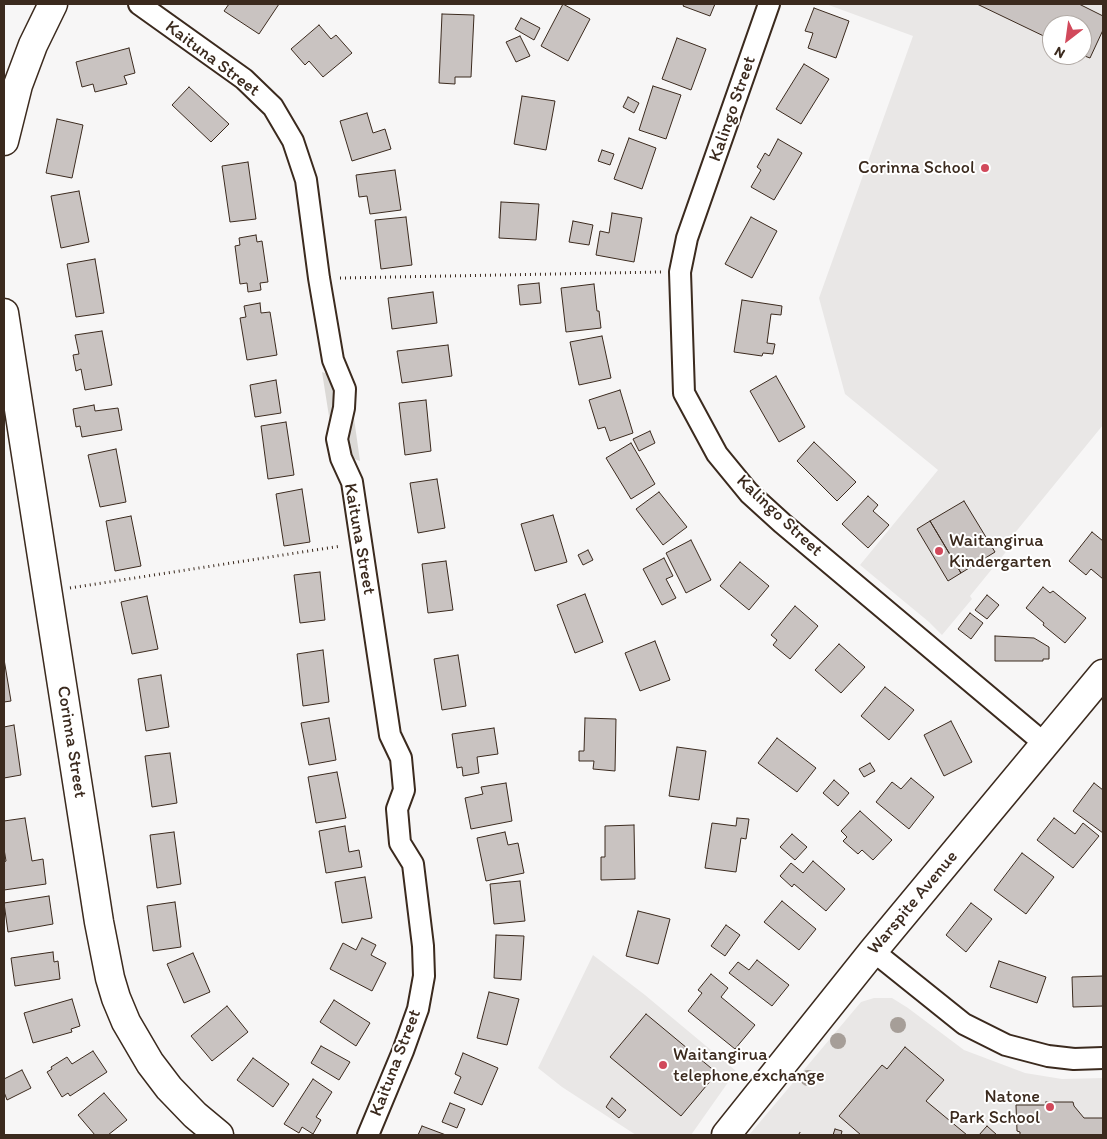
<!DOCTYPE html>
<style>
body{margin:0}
#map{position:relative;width:1107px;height:1139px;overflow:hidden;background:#f7f6f6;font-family:Itim,sans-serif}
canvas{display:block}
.frame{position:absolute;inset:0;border:5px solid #3b2a1e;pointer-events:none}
.north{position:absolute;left:1042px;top:15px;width:50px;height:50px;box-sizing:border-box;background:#fff;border:1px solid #b1aaa5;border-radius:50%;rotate:210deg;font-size:14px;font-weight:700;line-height:20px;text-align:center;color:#3b2a1e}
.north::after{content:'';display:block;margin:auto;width:18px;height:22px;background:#d1495b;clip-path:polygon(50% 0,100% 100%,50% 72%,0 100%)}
</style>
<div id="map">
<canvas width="1107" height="1139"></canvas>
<div class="frame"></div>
<div class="north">N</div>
</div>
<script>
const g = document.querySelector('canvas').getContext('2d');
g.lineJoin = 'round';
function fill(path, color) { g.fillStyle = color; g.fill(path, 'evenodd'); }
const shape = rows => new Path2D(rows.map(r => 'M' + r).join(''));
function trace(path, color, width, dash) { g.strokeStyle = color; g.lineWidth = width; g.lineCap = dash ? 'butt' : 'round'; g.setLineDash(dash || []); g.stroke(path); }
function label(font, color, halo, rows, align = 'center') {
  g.font = font + ' Itim,sans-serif'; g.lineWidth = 4; g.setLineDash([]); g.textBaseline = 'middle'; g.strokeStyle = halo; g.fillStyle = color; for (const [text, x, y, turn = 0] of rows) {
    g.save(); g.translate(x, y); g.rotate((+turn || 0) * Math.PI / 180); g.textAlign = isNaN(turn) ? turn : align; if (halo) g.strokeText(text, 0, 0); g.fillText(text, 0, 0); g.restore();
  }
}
fill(shape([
 [826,4,1103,4,1103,425,1014,534,1018,537,970,596,972,599,942,635,929,622,860,565,938,470,845,394,819,298,913,36],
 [1052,25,1082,25,1082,55,1052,55],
 [593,955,645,995,736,1071,691,1135,636,1135,562,1087,538,1068],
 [874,998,892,998,908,1008,964,1050,1025,1073,1062,1079,1103,1078,1103,1135,749,1135,861,1002]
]), '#e9e7e6');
fill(shape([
 [322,372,330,375,339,390,331,429],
 [353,411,360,461,348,457,345,448]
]), '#dbd9d6');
const building = shape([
 [229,4,279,4,259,34,224,11,229,4],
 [563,4,590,19,568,61,541,46,563,4],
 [684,4,715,4,710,16,683,6,684,4],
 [977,4,1079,4,1103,16,1103,30,1090,58,1082,55,1082,25,1052,25,1052,40,977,4],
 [814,8,849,21,836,58,808,48,813,33,805,31,814,8],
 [442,14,474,15,471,77,455,77,455,84,439,83,442,14],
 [521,18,540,28,534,40,515,29,521,18],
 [319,25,331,39,336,35,352,53,323,77,309,61,305,65,291,49,319,25],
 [520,36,530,56,516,62,506,42,520,36],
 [677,38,706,49,691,90,662,79,677,38],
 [129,48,135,73,124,76,127,84,95,92,93,84,82,87,76,62,129,48],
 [804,64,829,79,801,124,776,109,804,64],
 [653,86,681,95,666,139,639,130,653,86],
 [189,87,229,124,211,142,172,105,189,87],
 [522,96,555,101,546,150,514,144,522,96],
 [628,97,639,103,634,113,623,107,628,97],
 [367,113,373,133,385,129,391,149,352,161,340,121,367,113],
 [57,119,83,125,72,178,46,173,57,119],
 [629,138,656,148,642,189,614,179,629,138],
 [778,139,802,153,774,200,751,187,761,170,757,167,765,153,769,156,778,139],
 [602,150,614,154,610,165,598,161,602,150],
 [248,162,256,219,230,222,222,166,248,162],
 [395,170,401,210,370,214,367,196,359,197,356,175,395,170],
 [79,191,89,242,61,248,51,196,79,191],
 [501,202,539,204,536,240,499,238,501,202],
 [612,213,642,218,634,262,596,255,600,231,609,233,612,213],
 [406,217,412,265,381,269,375,220,406,217],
 [751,217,777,231,752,278,725,264,751,217],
 [573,221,593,225,589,245,569,242,573,221],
 [256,235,257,242,262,241,268,282,260,283,261,290,248,292,247,283,240,284,235,246,240,245,239,238,256,235],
 [95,259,104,313,76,317,67,264,95,259],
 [539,283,541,303,520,305,518,285,539,283],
 [594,284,597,311,599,311,601,328,566,332,561,288,594,284],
 [433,292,437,323,392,329,388,298,433,292],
 [742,300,782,306,781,315,771,314,767,343,775,344,773,354,763,353,762,356,734,352,742,300],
 [260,303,261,313,270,312,277,355,247,360,240,318,246,317,244,306,260,303],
 [102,331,112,385,85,390,81,369,76,371,73,355,79,354,75,335,102,331],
 [602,336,611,378,579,385,570,342,602,336],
 [448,345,452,376,402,383,397,351,448,345],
 [776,376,805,427,779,442,750,391,776,376],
 [276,380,281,413,255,417,250,385,276,380],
 [620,390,633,433,610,441,605,427,598,429,589,400,620,390],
 [426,400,431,451,405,455,399,403,426,400],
 [94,405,95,411,118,408,122,430,82,437,80,426,76,427,73,409,94,405],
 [286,422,294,475,268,479,261,426,286,422],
 [650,431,655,443,639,451,633,439,650,431],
 [814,442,856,482,837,501,797,461,814,442],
 [631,443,655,484,631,499,606,458,631,443],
 [116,449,126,502,100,507,88,455,116,449],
 [437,479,445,528,418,533,410,483,437,479],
 [302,489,310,542,284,546,276,494,302,489],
 [659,492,687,527,663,545,636,509,659,492],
 [868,496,878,505,873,511,889,525,868,548,842,524,868,496],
 [964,501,995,552,961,573,930,521,964,501],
 [553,515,567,562,535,571,521,524,553,515],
 [131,516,141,566,115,571,106,521,131,516],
 [930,521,961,573,948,581,917,529,930,521],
 [1092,532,1103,541,1103,579,1091,569,1086,575,1069,561,1092,532],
 [691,540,711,580,686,593,666,553,691,540],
 [588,550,593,560,583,565,578,555,588,550],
 [664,558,673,576,666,579,676,598,662,605,643,569,664,558],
 [446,561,453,610,428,613,422,564,446,561],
 [740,562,769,586,749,610,720,586,740,562],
 [320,572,325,620,300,623,294,575,320,572],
 [1043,587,1050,593,1053,591,1086,618,1065,643,1043,625,1044,623,1026,608,1043,587],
 [585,594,603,642,575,653,557,605,585,594],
 [987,595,999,605,987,619,975,610,987,595],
 [147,596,158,649,132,654,121,602,147,596],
 [795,606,818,626,790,659,773,645,777,640,771,635,795,606],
 [970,613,983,623,971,639,958,629,970,613],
 [995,636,1034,638,1049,647,1049,659,1043,659,1043,661,995,661,995,636],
 [655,641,670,680,640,691,625,653,655,641],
 [839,644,865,667,841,693,815,670,839,644],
 [323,650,329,702,303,706,297,654,323,650],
 [458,655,466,706,442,710,434,659,458,655],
 [4,659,11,701,4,702,4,659],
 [161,675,169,727,146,731,138,679,161,675],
 [885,687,914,710,889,740,861,716,885,687],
 [329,718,336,760,309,765,301,723,329,718],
 [585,718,616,719,615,771,593,769,594,761,579,761,579,751,584,751,585,718],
 [951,721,972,762,944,776,924,735,951,721],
 [14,725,21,775,4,778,4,727,14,725],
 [494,728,498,754,477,757,479,773,463,776,462,767,457,768,452,734,494,728],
 [777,738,816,768,797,792,758,763,777,738],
 [677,747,706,751,699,800,669,796,677,747],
 [170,753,177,803,152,807,145,756,170,753],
 [870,763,875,771,864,777,859,769,870,763],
 [337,772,346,818,316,823,308,777,337,772],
 [911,778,934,797,909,829,876,802,892,782,901,789,911,778],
 [834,780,849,793,838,806,823,793,834,780],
 [506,783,512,821,471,829,465,798,483,794,481,787,506,783],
 [1094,783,1103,790,1103,833,1073,811,1094,783],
 [860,811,892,840,873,860,862,850,858,854,843,841,847,837,841,831,860,811],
 [25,818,32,861,43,859,46,884,4,890,4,862,6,861,4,849,4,821,25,818],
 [737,818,749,819,746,839,741,838,736,872,705,868,712,823,736,826,737,818],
 [1054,818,1075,834,1083,823,1099,836,1073,868,1037,840,1054,818],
 [634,825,635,879,601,880,601,857,605,857,605,826,634,825],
 [345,826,349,852,359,850,362,867,326,873,319,831,345,826],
 [174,832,181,884,157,888,150,835,174,832],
 [505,832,508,845,518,843,524,873,486,881,477,838,505,832],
 [792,834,807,847,795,860,780,847,792,834],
 [1022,853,1054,877,1026,914,994,890,1022,853],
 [813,861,845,889,826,911,794,884,792,887,780,876,791,863,803,873,813,861],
 [365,877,372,918,342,923,335,882,365,877],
 [520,881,525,921,494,924,490,884,520,881],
 [49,896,53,924,8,932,4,903,49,896],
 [782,901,816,929,799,950,764,922,782,901],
 [175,902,181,947,153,951,147,906,175,902],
 [971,903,992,919,966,952,946,935,971,903],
 [638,911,670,919,658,964,626,956,638,911],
 [726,925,740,935,725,956,711,946,726,925],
 [496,935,524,936,521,980,494,978,496,935],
 [362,938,376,945,371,955,386,963,372,991,330,969,343,943,356,950,362,938],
 [53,952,54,962,58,961,60,979,15,986,11,958,53,952],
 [193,953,210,992,184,1003,167,964,193,953],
 [757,960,789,985,772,1006,729,973,738,962,749,970,757,960],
 [999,961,1046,977,1037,1003,990,987,999,961],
 [711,974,728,988,721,997,755,1025,735,1049,688,1011,702,993,698,990,711,974],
 [1103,976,1103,1006,1073,1007,1072,977,1103,976],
 [489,992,519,999,507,1045,477,1038,489,992],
 [72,999,80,1026,71,1029,72,1032,33,1043,24,1013,72,999],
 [334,1000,370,1023,356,1046,320,1022,334,1000],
 [227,1006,248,1032,212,1061,191,1036,227,1006],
 [646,1014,717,1073,681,1116,610,1057,646,1014],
 [321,1046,350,1062,339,1080,311,1063,321,1046],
 [905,1047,944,1080,926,1101,967,1135,861,1135,839,1116,882,1065,887,1069,905,1047],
 [93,1051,107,1072,70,1096,68,1093,62,1097,47,1072,52,1069,51,1067,67,1057,72,1064,93,1051],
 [463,1053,498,1068,482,1105,454,1093,461,1077,455,1074,463,1053],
 [253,1058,289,1084,273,1107,237,1080,253,1058],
 [22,1070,31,1088,7,1100,4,1092,4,1079,22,1070],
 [313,1079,332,1092,316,1117,321,1120,313,1134,302,1127,299,1133,284,1124,313,1079],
 [104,1093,127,1120,108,1135,95,1135,78,1115,104,1093],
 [612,1098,626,1110,619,1118,606,1107,612,1098],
 [1046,1102,1073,1102,1074,1106,1084,1118,1103,1118,1103,1135,1020,1135,1020,1132,1017,1131,1016,1105,1046,1105,1046,1102],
 [450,1103,465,1109,457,1128,442,1122,450,1103],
 [422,1126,446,1135,418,1135,422,1126],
 [987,1126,997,1135,979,1135,987,1126],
 [835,1129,842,1131,841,1135,833,1135,835,1129]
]);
fill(building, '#c9c3c1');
trace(building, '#3b2a1e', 1);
const street = shape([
 [139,4,244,79,273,107,293,141,306,180,319,278,333,360,345,389,344,408,337,439,341,458,352,482,390,735,401,758,404,790,397,809,400,843,413,864,423,946,424,976,418,1009,403,1051,368,1135],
 [769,4,687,238,680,272,684,393,717,454,749,493,782,523,1045,744],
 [873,951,964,1024,1006,1045,1048,1056,1074,1059,1103,1058]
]);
const secondary = shape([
 [4,141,18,85,33,45,53,4],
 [4,313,99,922,110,978,116,998,126,1022,150,1063,169,1088,195,1115,219,1135],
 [726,1135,873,951,1103,674]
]);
trace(street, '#3b2a1e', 24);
trace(secondary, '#3b2a1e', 31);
trace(shape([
 [340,278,661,272],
 [70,588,341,546],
 [799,1133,802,1135]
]), '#3b2a1e', 3, [1, 4]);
trace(street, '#fff', 20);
trace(secondary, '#fff', 28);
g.fillStyle = '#a69e98';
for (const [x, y] of [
 [898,1025],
 [838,1041],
 [808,1078]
]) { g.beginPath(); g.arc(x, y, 8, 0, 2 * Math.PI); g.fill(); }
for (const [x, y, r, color] of [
 [985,168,5,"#d1495b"],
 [939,551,5,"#d1495b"],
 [663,1065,5,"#d1495b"],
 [1050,1107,5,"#d1495b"]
]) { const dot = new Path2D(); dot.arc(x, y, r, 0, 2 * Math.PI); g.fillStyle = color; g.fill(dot); trace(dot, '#fff', 2); }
label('18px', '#3b2a1e', '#fff', [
 ["Kaituna Street",212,59,37],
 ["Kalingo Street",733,109,-71],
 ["Kalingo Street",779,516,43],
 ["Kaituna Street",359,539,80],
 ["Corinna Street",71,742,81],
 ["Warspite Avenue",913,903,-50],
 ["Kaituna Street",396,1063,-69]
]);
label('18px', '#3b2a1e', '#fff', [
 ["Corinna School",975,168],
 ["Waitangirua",949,541,"left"],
 ["Kindergarten",949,562,"left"],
 ["Waitangirua",673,1055,"left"],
 ["telephone exchange",673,1076,"left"],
 ["Natone",1040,1097],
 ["Park School",1040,1118]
], 'right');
</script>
